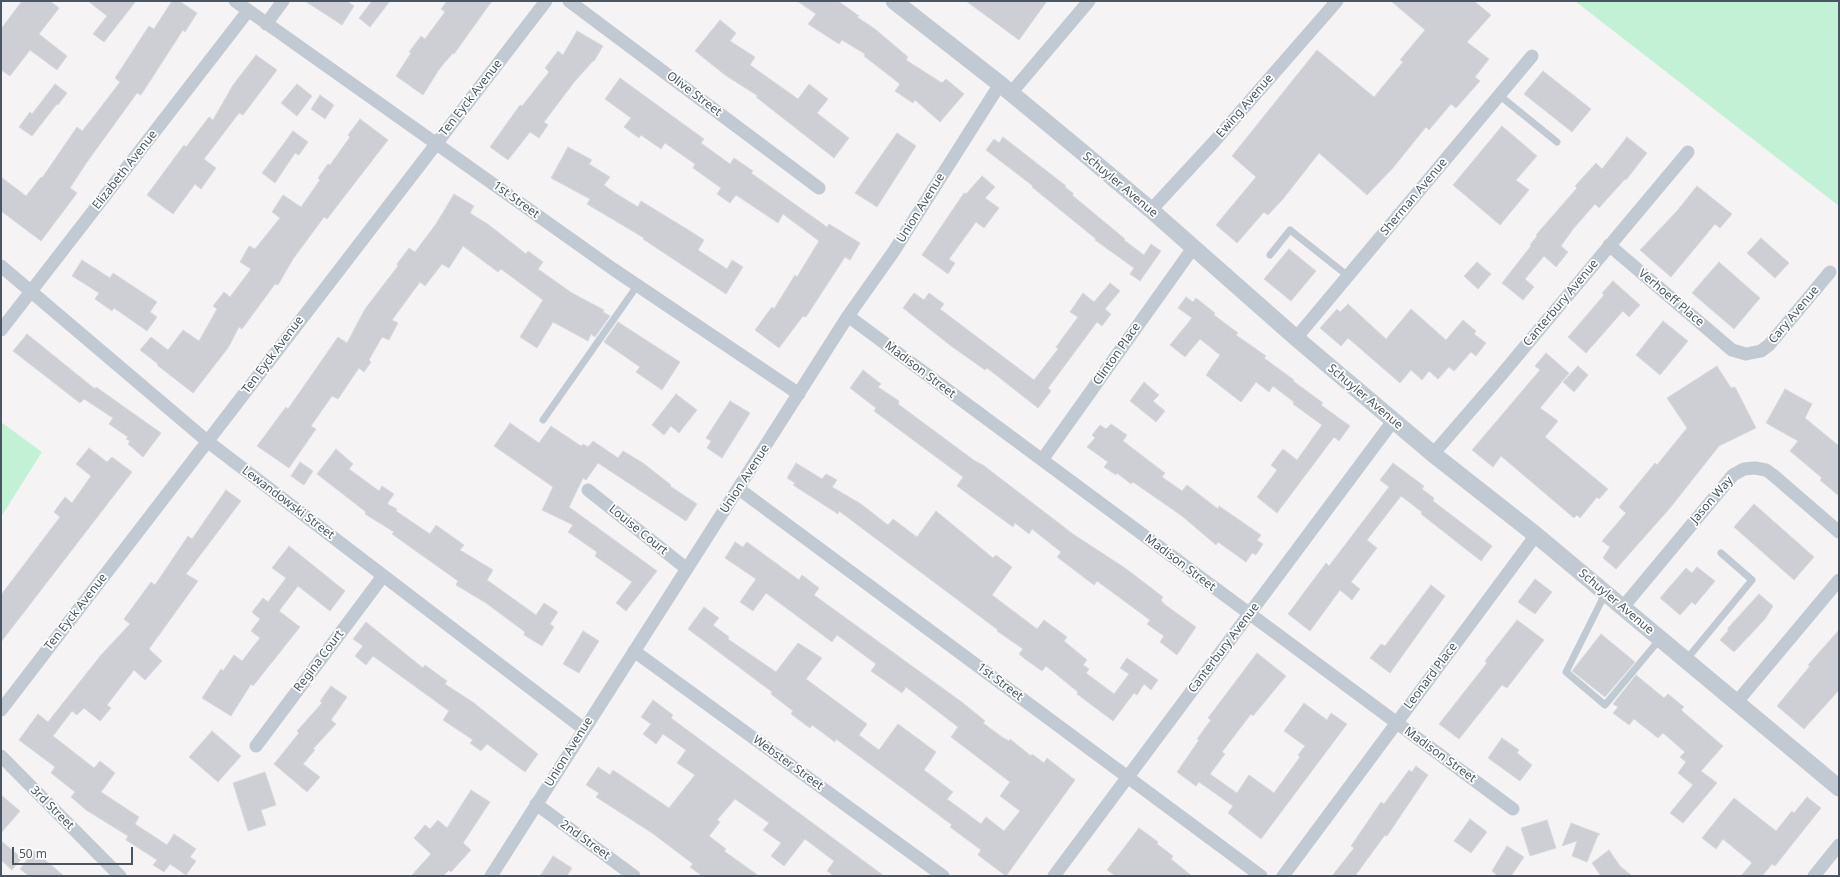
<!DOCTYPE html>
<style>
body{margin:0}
#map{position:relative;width:1840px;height:877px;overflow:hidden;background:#f5f3f3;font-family:"Noto Sans",sans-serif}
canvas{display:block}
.frame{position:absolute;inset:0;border:2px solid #4a5661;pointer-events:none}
.scale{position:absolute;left:12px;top:847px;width:121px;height:18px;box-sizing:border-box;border:2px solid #4a5661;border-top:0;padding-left:5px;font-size:12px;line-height:14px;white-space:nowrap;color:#4a5661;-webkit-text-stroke:3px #fff;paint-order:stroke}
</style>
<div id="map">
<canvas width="1840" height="877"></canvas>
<div class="frame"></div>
<div class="scale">50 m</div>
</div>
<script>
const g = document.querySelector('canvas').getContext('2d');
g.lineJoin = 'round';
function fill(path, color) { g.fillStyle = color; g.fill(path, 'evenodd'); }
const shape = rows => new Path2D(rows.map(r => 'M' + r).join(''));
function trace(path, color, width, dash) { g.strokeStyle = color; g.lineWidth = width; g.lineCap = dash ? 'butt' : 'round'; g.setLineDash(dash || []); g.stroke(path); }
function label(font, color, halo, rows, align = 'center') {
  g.font = font + ' "Noto Sans",sans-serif'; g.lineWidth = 3.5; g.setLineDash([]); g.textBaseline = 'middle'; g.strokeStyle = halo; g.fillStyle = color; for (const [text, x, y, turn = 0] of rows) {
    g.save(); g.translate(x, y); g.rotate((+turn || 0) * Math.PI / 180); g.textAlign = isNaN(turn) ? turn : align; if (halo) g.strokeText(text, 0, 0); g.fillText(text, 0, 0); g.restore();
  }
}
fill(shape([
 [1575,1,1839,1,1839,206],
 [1,422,42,452,1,517]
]), '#c3f1d5');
const building = shape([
 [22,1,50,1,59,8,39,34,67,56,57,70,30,50,10,76,1,70,1,29,22,1],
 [88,1,136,1,104,42,93,34,107,16,88,1],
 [172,1,179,1,197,13,185,32,183,30,141,95,137,93,87,162,70,188,77,193,41,241,1,211,1,177,26,196,41,177,42,178,77,127,82,131,91,120,120,82,115,78,149,26,154,29,172,1],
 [305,1,347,1,354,6,342,25,305,1],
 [372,1,390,1,370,27,359,18,372,1],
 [447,1,492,1,454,54,453,53,440,68,423,95,396,76,411,53,409,52,421,36,425,39,445,12,441,9,447,1],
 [797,1,838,1,859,16,857,17,875,29,908,57,906,60,942,83,946,79,964,94,940,122,915,100,913,103,895,91,900,84,864,56,865,54,842,40,839,44,808,24,816,14,797,1],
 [966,1,1047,1,1019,40,966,1],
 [1391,1,1474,1,1491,15,1467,42,1489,59,1475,77,1480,81,1456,108,1451,104,1429,130,1426,127,1392,169,1367,195,1319,153,1283,199,1268,215,1264,212,1237,243,1216,225,1256,177,1232,156,1317,50,1374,97,1403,62,1400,60,1425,30,1391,1],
 [720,20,736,33,730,41,755,57,750,65,798,99,809,84,828,99,817,113,849,138,834,158,756,97,758,96,725,75,695,51,720,20],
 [577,31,603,46,594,61,593,61,575,81,544,122,548,125,539,138,530,132,508,160,490,147,520,105,522,106,549,72,545,68,558,51,563,55,577,31],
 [256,55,277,70,243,115,239,113,204,159,216,168,201,189,195,184,173,214,147,195,184,145,186,147,209,117,213,120,233,85,256,55],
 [1543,71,1591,109,1572,132,1524,94,1543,71],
 [620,78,704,139,701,143,730,164,734,158,753,171,751,173,827,227,829,224,860,243,850,260,845,257,806,317,803,316,779,348,755,330,772,307,774,309,795,275,797,277,819,241,783,214,778,223,736,195,730,203,717,194,721,188,693,168,695,164,665,143,661,149,641,135,639,138,624,127,631,118,605,99,620,78],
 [55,84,67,93,58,105,57,104,32,136,19,127,30,112,32,114,55,84],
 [297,84,312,96,297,116,281,103,297,84],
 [320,95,334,105,325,119,311,109,320,95],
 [360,119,388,140,327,219,324,217,293,259,278,285,275,284,242,329,239,327,228,348,193,393,157,365,158,364,140,350,151,337,168,350,183,330,199,341,217,309,213,306,224,292,230,297,251,269,240,262,249,246,255,249,280,218,272,212,283,195,301,207,320,180,318,178,328,164,330,165,350,137,348,135,360,119],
 [1502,126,1537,156,1516,180,1529,190,1500,225,1453,185,1502,126],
 [293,131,308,142,299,155,295,153,275,183,262,173,293,131],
 [897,133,916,146,877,207,855,193,897,133],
 [1003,137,1066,186,1065,187,1074,194,1072,195,1125,239,1124,240,1144,255,1151,244,1161,251,1140,281,1130,274,1134,268,1095,240,1096,239,1032,187,1033,186,986,150,994,139,999,143,1003,137],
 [1627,137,1647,153,1626,180,1625,179,1599,208,1595,204,1573,229,1561,246,1568,252,1556,267,1544,256,1525,279,1534,287,1523,300,1502,283,1531,246,1530,245,1537,236,1536,235,1577,188,1575,186,1596,163,1602,169,1627,137],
 [568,147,592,160,589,164,610,177,604,185,615,193,638,207,641,201,690,231,704,240,698,250,727,269,732,260,743,267,726,294,643,239,644,238,587,204,590,199,551,178,568,147],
 [982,176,995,187,985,198,999,208,984,228,976,222,949,259,955,263,948,274,922,255,964,193,966,194,982,176],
 [1697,186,1732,214,1720,228,1715,224,1671,277,1640,250,1677,211,1697,186],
 [454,194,474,206,470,213,489,225,526,254,528,251,543,262,538,269,572,293,604,310,603,312,610,316,595,337,591,334,588,341,553,322,537,348,520,337,543,300,501,269,498,272,463,246,449,268,442,264,425,286,420,282,392,320,398,323,389,340,382,337,369,360,371,362,364,372,359,368,338,399,332,396,311,426,316,429,289,468,257,446,286,407,288,409,338,337,347,343,365,309,398,266,397,264,409,248,415,252,436,224,454,194],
 [1761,238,1789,263,1775,278,1747,253,1761,238],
 [1289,249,1316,271,1291,301,1264,279,1289,249],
 [82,260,110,278,113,273,157,302,150,312,157,317,147,331,114,308,112,311,95,299,99,293,72,276,82,260],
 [1477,262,1491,274,1478,289,1464,276,1477,262],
 [1719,262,1760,298,1734,329,1692,293,1719,262],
 [1613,281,1640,305,1629,317,1623,311,1586,353,1568,337,1604,295,1602,293,1613,281],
 [1110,283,1120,291,1105,309,1111,314,1102,326,1097,322,1048,388,1051,391,1038,408,987,368,985,370,951,346,903,308,914,293,924,300,929,293,944,304,940,309,1034,380,1058,349,1056,347,1078,317,1070,312,1083,293,1094,302,1110,283],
 [1186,297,1193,302,1196,298,1215,313,1214,315,1238,333,1236,335,1266,356,1264,358,1294,380,1293,381,1323,403,1321,405,1350,426,1339,441,1334,437,1277,513,1257,497,1277,470,1271,465,1283,449,1297,460,1322,425,1293,404,1294,402,1273,386,1269,392,1256,382,1241,402,1206,375,1220,355,1200,339,1185,357,1170,345,1192,318,1178,308,1186,297],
 [1348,304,1386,339,1411,309,1446,340,1463,320,1476,331,1474,334,1486,343,1476,356,1471,352,1454,371,1449,367,1438,379,1429,371,1422,380,1411,370,1400,383,1348,338,1341,346,1320,328,1337,309,1340,312,1348,304],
 [1663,321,1688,341,1660,375,1636,355,1663,321],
 [618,322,680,362,662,390,636,372,640,367,604,342,618,322],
 [27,334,95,389,96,387,161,433,143,457,128,444,130,441,126,439,128,437,109,424,113,418,84,399,80,403,13,351,27,334],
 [1546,353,1569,373,1540,408,1558,421,1545,437,1608,489,1599,499,1597,497,1580,518,1577,515,1574,518,1501,456,1493,467,1472,450,1540,370,1535,366,1546,353],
 [1578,366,1588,375,1574,392,1563,382,1578,366],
 [1717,366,1731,388,1735,387,1756,428,1719,446,1670,508,1616,569,1603,558,1610,547,1602,541,1626,513,1619,507,1655,463,1657,465,1687,428,1667,398,1717,366],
 [863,370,881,384,878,387,899,401,898,404,975,461,983,465,1073,534,1125,568,1163,597,1161,600,1164,604,1196,627,1177,655,1160,642,1164,636,1147,624,1150,620,1097,581,1094,585,1057,557,1061,552,1032,529,1029,534,1015,523,1013,527,957,486,963,477,874,411,876,408,850,388,863,370],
 [1144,382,1159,395,1153,401,1165,411,1156,422,1130,401,1144,382],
 [1785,389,1812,404,1805,418,1839,446,1839,496,1820,480,1822,478,1790,451,1798,441,1766,423,1785,389],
 [676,394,697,410,679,433,671,426,664,435,652,425,676,394],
 [730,401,750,413,722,458,707,448,711,441,706,438,730,401],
 [510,423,539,443,551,426,581,446,583,444,588,447,593,441,618,458,623,451,643,463,671,485,670,486,697,504,686,521,598,463,586,480,583,478,569,507,657,571,626,611,616,603,632,582,595,556,597,552,568,532,573,525,542,510,553,487,494,446,510,423],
 [1111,424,1127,435,1123,441,1165,473,1162,477,1182,491,1187,485,1218,509,1219,506,1261,535,1257,540,1263,544,1256,555,1252,553,1246,562,1218,542,1216,545,1182,516,1133,482,1131,484,1117,473,1116,475,1104,467,1108,462,1087,447,1095,438,1092,435,1100,425,1106,429,1111,424],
 [89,448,107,462,112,457,132,472,1,642,1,595,60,517,54,512,65,497,72,503,91,476,76,464,89,448],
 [336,449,353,464,349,469,379,491,382,486,394,494,387,504,397,509,396,511,430,534,436,525,464,545,460,550,493,570,487,580,536,615,544,603,558,612,550,624,554,627,542,646,524,635,525,632,486,603,456,585,458,581,392,534,394,532,365,514,366,512,317,474,336,449],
 [300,462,313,471,304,485,291,476,300,462],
 [796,463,822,479,826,474,837,480,832,487,861,504,888,525,893,519,917,537,936,511,993,558,996,555,1012,567,992,595,1037,629,1044,620,1067,637,1064,641,1087,660,1083,665,1089,669,1086,673,1114,694,1129,674,1120,668,1127,658,1158,680,1151,690,1144,684,1137,695,1134,693,1113,721,1077,694,1078,692,1046,666,1042,671,1025,659,1019,654,1023,649,997,631,998,630,839,511,838,514,793,485,795,483,787,478,796,463],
 [1393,463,1424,486,1422,489,1434,498,1433,501,1492,546,1481,561,1421,514,1422,512,1401,496,1367,540,1377,548,1351,582,1360,589,1352,600,1340,590,1310,631,1288,614,1326,563,1329,566,1389,487,1380,480,1393,463],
 [226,490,241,501,186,574,198,581,149,649,162,661,145,680,134,670,107,705,111,708,100,721,84,708,77,715,72,711,53,736,94,768,100,761,115,773,101,792,139,817,135,824,167,845,174,834,196,849,190,857,196,861,186,875,170,864,164,872,153,865,157,860,126,840,128,836,86,810,71,797,75,792,51,773,55,767,19,740,38,714,48,722,101,655,130,624,124,619,151,582,155,585,188,536,192,539,226,490],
 [1754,504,1814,557,1794,580,1734,527,1754,504],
 [735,542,743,547,747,542,799,580,802,575,819,588,814,595,963,703,985,721,983,723,1002,737,1009,741,1010,739,1031,756,1032,754,1044,763,1047,758,1075,780,1006,876,978,855,981,850,950,827,952,825,940,816,836,739,835,742,812,725,810,728,791,714,793,711,771,694,772,692,688,629,704,607,719,618,713,625,729,637,728,639,776,672,798,643,822,658,806,679,867,724,859,735,879,750,898,724,936,752,924,770,953,792,947,799,981,824,986,817,1004,831,1020,811,1000,796,1010,782,951,737,958,727,906,687,902,693,871,671,876,664,837,635,832,642,766,593,753,611,740,602,756,579,725,558,735,542],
 [289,546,345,591,330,611,298,586,279,611,300,627,253,686,251,684,231,716,202,698,221,669,223,671,234,655,242,661,260,638,251,631,260,619,252,612,263,598,268,602,286,578,272,568,289,546],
 [1697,567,1715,581,1695,605,1692,602,1680,615,1660,598,1686,568,1692,573,1697,567],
 [1535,579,1552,592,1535,614,1518,602,1535,579],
 [1431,585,1445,596,1390,673,1370,658,1381,644,1385,646,1431,585],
 [1759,594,1773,606,1765,619,1734,652,1720,640,1728,631,1728,628,1759,594],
 [1517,620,1544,640,1507,688,1502,685,1459,739,1439,724,1487,663,1485,661,1517,620],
 [366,622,423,668,425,665,447,681,445,684,474,703,538,754,525,772,487,744,481,751,470,743,473,740,443,720,449,711,373,656,366,665,355,656,363,646,353,639,366,622],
 [1839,630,1839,690,1804,729,1777,706,1810,666,1808,665,1839,630],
 [583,631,599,641,579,673,563,664,583,631],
 [1601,634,1635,662,1605,697,1572,671,1601,634],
 [1257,653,1286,676,1253,716,1251,714,1222,752,1225,754,1210,774,1237,793,1249,775,1274,793,1300,757,1298,755,1305,746,1284,731,1304,703,1327,720,1331,713,1347,724,1261,839,1228,813,1233,806,1199,782,1196,786,1177,772,1199,740,1197,739,1211,720,1208,718,1257,653],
 [1636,675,1664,698,1668,694,1684,707,1681,710,1723,746,1701,771,1717,783,1683,823,1670,813,1693,785,1678,773,1686,762,1680,757,1685,752,1663,733,1658,738,1634,719,1629,725,1613,713,1618,707,1613,704,1636,675],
 [331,686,347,697,331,720,336,724,313,749,315,750,303,764,320,777,307,792,274,764,299,733,297,731,322,703,320,701,331,686],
 [653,700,673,715,671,718,884,876,834,876,827,871,834,861,805,839,784,866,771,856,781,843,763,830,769,823,735,799,717,820,720,822,709,836,726,849,724,851,759,876,702,876,690,867,693,864,652,833,596,797,599,793,586,785,598,767,610,775,613,770,669,808,695,775,677,763,686,750,663,734,656,744,643,734,651,724,641,717,653,700],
 [212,731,241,756,218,782,189,757,212,731],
 [1502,738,1519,750,1517,753,1532,765,1520,781,1488,758,1502,738],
 [1416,766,1428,775,1387,836,1385,835,1355,876,1332,876,1354,848,1351,846,1381,802,1384,804,1409,770,1412,772,1416,766],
 [265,772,276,805,261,810,266,825,248,831,233,783,265,772],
 [471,790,490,802,463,843,471,850,451,872,449,870,443,876,411,876,431,854,414,838,425,825,430,829,438,820,447,828,471,790],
 [1,795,20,811,1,833,1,795],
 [1807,797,1821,808,1775,866,1772,864,1762,876,1741,876,1752,863,1723,839,1716,849,1702,838,1734,798,1776,831,1792,811,1794,813,1807,797],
 [1470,819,1487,832,1471,853,1454,841,1470,819],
 [1547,820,1556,848,1530,856,1521,828,1547,820],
 [1571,823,1600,834,1598,835,1587,862,1572,856,1577,841,1562,846,1571,823],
 [1139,828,1158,842,1157,844,1173,856,1171,859,1192,876,1116,876,1107,870,1139,828],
 [1,841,22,858,12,870,1,860,1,841],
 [1507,846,1524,857,1511,876,1498,876,1492,871,1507,846],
 [1609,850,1620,866,1632,876,1601,876,1592,863,1609,850],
 [34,851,50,864,64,876,29,876,20,869,34,851],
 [553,856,572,868,567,876,540,876,553,856]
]);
fill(building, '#cdcfd5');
trace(building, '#d7d9de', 1);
trace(shape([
 [1499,95,1557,142],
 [1270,255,1290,230,1348,276],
 [543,420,637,286],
 [1605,594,1566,672,1605,705,1660,639],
 [1686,660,1752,580,1721,553]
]), '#c1cad2', 7);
trace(shape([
 [235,1,613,269,799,394],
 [569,1,819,188],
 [266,24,283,1],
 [1011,93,1089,1],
 [1151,210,1213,143,1337,1],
 [1609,245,1732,350,1746,354,1761,351,1769,345,1830,272],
 [1,266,207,441,584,729],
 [848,316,1513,809],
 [1,330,248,11],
 [1296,338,1532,56],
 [1433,454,1497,380,1688,152],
 [1042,460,1193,248],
 [739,489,1261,876],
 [588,490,687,569],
 [1623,607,1733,475,1744,469,1755,468,1766,470,1773,475,1839,532],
 [634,651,943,876],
 [1736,703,1839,580],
 [1,710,546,1],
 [256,746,383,576],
 [1,756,120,876],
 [536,804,634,876],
 [491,876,848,316,894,251,1000,84],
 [1054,876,1393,421],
 [1283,876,1536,535],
 [1814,876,1839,845]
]), '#c1cad2', 13);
trace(shape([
 [894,1,1000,84,1081,151,1151,210,1296,338,1433,454,1536,535,1839,788]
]), '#c1cad2', 17);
label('12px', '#4a5661', '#fff', [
 ["Olive Street",694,94,37],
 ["Ten Eyck Avenue",471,98,-52],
 ["Ewing Avenue",1245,106,-49],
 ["Elizabeth Avenue",125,170,-52],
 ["Schuyler Avenue",1120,185,40],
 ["Sherman Avenue",1414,197,-50],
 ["1st Street",516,200,36],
 ["Union Avenue",921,208,-58],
 ["Verhoeff Place",1671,298,40],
 ["Canterbury Avenue",1561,303,-50],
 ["Cary Avenue",1794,315,-50],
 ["Clinton Place",1117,354,-55],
 ["Ten Eyck Avenue",273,355,-53],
 ["Madison Street",920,370,37],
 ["Schuyler Avenue",1365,397,40],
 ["Union Avenue",745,479,-57],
 ["Jason Way",1712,500,-49],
 ["Lewandowski Street",288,503,37],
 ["Louise Court",638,530,39],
 ["Madison Street",1180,563,37],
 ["Schuyler Avenue",1616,602,40],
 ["Ten Eyck Avenue",76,612,-52],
 ["Canterbury Avenue",1224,648,-53],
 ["Regina Court",319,661,-53],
 ["Leonard Place",1431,676,-53],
 ["1st Street",1000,682,37],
 ["Union Avenue",569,752,-58],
 ["Madison Street",1440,755,36],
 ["Webster Street",788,763,36],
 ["3rd Street",52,808,45],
 ["2nd Street",585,840,36]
]);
</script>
